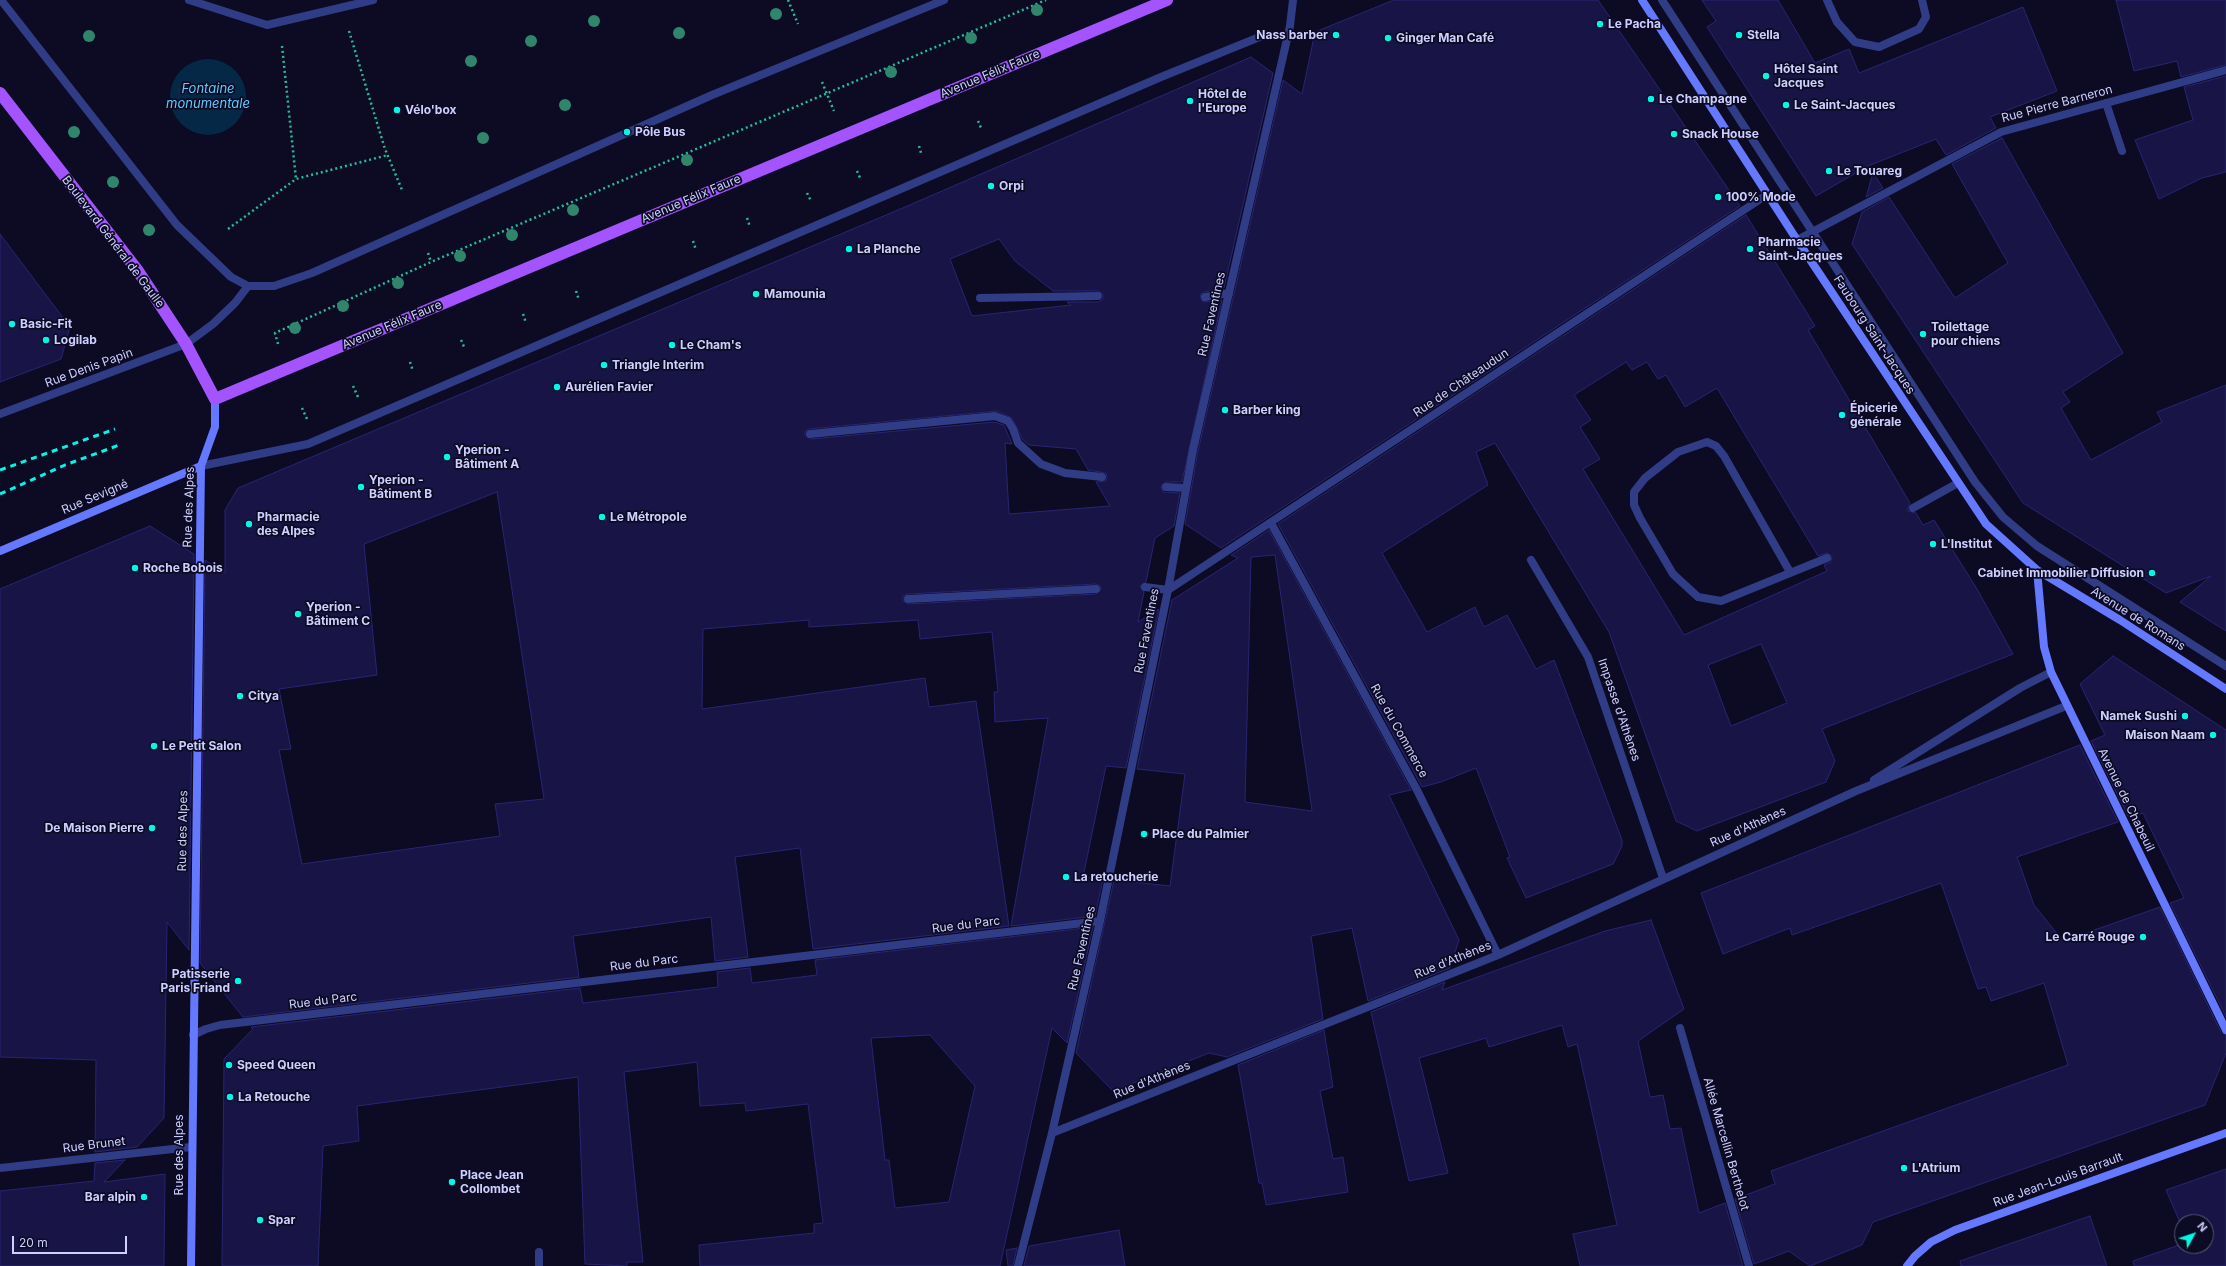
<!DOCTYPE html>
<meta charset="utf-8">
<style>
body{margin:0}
#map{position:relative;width:2226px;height:1266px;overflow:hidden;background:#0c0b23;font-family:Inter,sans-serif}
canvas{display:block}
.north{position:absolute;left:2174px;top:1214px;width:40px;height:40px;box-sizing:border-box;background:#0c0b23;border:1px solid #59597b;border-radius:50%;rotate:50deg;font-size:11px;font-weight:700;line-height:16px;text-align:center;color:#cdcfff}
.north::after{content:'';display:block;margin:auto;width:14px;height:18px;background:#00f8e9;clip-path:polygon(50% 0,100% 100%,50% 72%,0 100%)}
.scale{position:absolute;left:12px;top:1236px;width:115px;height:18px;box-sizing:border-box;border:2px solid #cdcfff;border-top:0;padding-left:5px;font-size:12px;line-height:14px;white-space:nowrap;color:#cdcfff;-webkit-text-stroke:3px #0c0b23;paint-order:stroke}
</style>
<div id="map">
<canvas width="2226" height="1266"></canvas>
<div class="north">N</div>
<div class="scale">20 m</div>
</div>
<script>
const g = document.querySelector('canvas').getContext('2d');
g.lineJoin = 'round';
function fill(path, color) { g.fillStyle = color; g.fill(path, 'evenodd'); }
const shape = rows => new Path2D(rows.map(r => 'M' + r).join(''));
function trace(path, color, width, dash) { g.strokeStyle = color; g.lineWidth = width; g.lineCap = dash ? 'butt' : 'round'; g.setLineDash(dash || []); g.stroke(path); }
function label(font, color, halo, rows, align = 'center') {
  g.font = font + ' Inter,sans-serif'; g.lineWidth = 3.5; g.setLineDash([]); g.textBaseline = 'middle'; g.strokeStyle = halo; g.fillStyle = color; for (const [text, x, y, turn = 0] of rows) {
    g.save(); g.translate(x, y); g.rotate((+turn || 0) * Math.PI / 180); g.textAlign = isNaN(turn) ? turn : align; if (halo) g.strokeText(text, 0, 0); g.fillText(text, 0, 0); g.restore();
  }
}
fill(shape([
 '170 97a38 38 0 1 1 76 0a38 38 0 1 1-76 0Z'
]), '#062847');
const building = shape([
 [1394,0,1598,0,1740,206,1221,548,1185,524,1198,451,1283,80,1302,94,1315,32,1394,0],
 [1702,0,1778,0,1815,63,1849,49,1859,73,2023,7,2057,91,1990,117,1996,128,1946,155,1936,139,1868,166,1816,196,1707,27,1716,21,1702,0],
 [2116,0,2226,0,2226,65,2181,77,2177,61,2134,71,2116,0],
 [1251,57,1273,73,1224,288,1204,292,1200,295,1203,302,1222,300,1182,482,1166,482,1161,486,1163,492,1180,493,1174,526,1155,538,1146,582,1140,586,1144,592,1138,622,1159,609,1126,768,1106,766,1083,877,1103,879,1095,916,1011,926,1048,718,995,722,994,692,998,692,992,632,920,639,918,620,809,627,809,620,703,629,702,709,925,678,929,707,976,701,1009,926,813,949,800,848,735,857,748,957,715,961,711,917,573,936,579,977,243,1017,200,963,205,560,225,573,225,510,238,488,905,207,1251,57],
 [999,239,1015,261,1053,291,1098,291,1103,294,1103,299,1098,302,1067,302,1071,305,972,316,950,259,999,239],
 [997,411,1012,418,1023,440,1029,445,1076,449,1088,470,1106,473,1107,477,1106,481,1096,482,1110,506,1009,514,1005,443,1012,444,1004,425,994,422,811,439,805,435,805,431,809,429,997,411],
 [497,492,544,799,495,804,500,836,302,864,279,750,291,749,279,689,377,675,364,544,497,492],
 [1096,584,1100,586,1101,589,1096,594,908,604,903,600,903,596,908,594,1096,584],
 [2226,76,2226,172,2202,178,2159,199,2135,140,2193,120,2184,87,2226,76],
 [2002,138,2123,353,2063,392,2070,402,2061,408,2091,460,2162,422,2157,412,2226,385,2226,631,2180,602,2211,576,2166,593,2023,503,1852,244,1862,212,1889,197,1955,298,2008,263,1952,164,2002,138],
 [1873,173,1883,188,1866,197,1873,173],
 [1746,215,1815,326,1808,330,1910,503,1908,508,1908,511,1916,513,1923,525,1934,520,1977,589,2013,654,1822,729,1835,761,1826,782,1697,831,1676,821,1609,632,1495,443,1476,452,1488,485,1382,553,1427,632,1475,607,1484,627,1507,615,1536,669,1554,660,1622,840,1622,846,1613,864,1526,898,1507,858,1510,857,1476,768,1441,782,1422,787,1278,524,1746,215],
 [1626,362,1632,370,1647,362,1658,379,1666,375,1685,407,1717,388,1818,556,1827,553,1832,556,1831,562,1824,565,1827,571,1684,635,1583,469,1600,459,1580,427,1591,420,1574,395,1626,362],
 [1761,644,1787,703,1731,726,1708,665,1761,644],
 [0,234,70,327,61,359,0,382,0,234],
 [150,526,194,554,189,950,167,922,164,1118,137,1147,95,1152,96,1060,0,1057,0,589,150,526],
 [1269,530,1411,790,1389,795,1459,940,1450,968,1368,1001,1352,928,1311,936,1323,1019,1227,1057,1209,1053,1113,1091,1076,1053,1114,880,1170,886,1185,774,1137,769,1172,600,1238,558,1231,555,1269,530],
 [1275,555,1312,811,1245,802,1251,557,1275,555],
 [2113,656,2226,730,2226,1017,2170,903,2184,898,2143,813,2129,818,2091,741,2105,735,2080,684,2113,656],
 [2080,745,2118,822,2017,857,2034,905,2063,941,2160,907,2221,1032,2226,1035,2226,1053,2205,1105,1873,1222,1862,1245,1810,1266,1789,1251,1754,1264,1735,1199,1775,1184,1771,1171,2068,1065,2044,983,1991,1001,1986,987,1978,989,1941,883,1792,935,1790,928,1723,954,1701,893,2080,745],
 [1651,920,1684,1009,1638,1041,1650,1097,1663,1095,1670,1129,1681,1128,1699,1213,1725,1203,1743,1266,1580,1266,1573,1234,1617,1225,1577,1044,1568,1047,1562,1025,1489,1047,1486,1038,1419,1058,1448,1173,1409,1181,1371,1012,1445,982,1442,990,1605,931,1651,920],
 [1093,927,1067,1043,1052,1028,1000,1266,700,1266,699,1245,814,1233,814,1224,823,1223,808,1104,746,1111,745,1103,700,1106,697,1062,624,1072,643,1262,627,1262,627,1266,585,1264,578,1077,357,1106,359,1141,323,1146,318,1266,222,1266,224,1059,253,1029,251,1027,580,988,583,1003,718,987,717,972,750,968,752,983,817,975,815,960,1093,927],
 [930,1035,975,1086,949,1202,895,1208,889,1160,885,1160,871,1038,930,1035],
 [1324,1030,1333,1087,1320,1091,1333,1159,1343,1157,1348,1192,1266,1205,1262,1183,1259,1183,1238,1065,1324,1030],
 [125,1160,104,1182,165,1174,164,1266,0,1266,0,1191,94,1181,95,1163,125,1160],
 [2226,1169,2226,1266,2134,1266,2133,1261,2182,1244,2182,1246,2206,1246,2206,1222,2182,1222,2182,1227,2166,1190,2226,1169],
 [2090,1216,2107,1266,1961,1266,1960,1261,2090,1216],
 [1119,1230,1125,1266,1024,1266,1029,1246,1119,1230],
 [1017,1248,1013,1266,1008,1266,1006,1250,1017,1248]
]);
fill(building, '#181546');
trace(building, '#282574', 1);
trace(shape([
 [788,0,798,24],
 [349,31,385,149,402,190],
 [282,46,296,179],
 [822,82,834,111],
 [978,121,981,128],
 [919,146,921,153],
 [857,171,861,180],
 [807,193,811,201],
 [747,218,750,227],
 [228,229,296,179,388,155],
 [693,241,696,250],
 [428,253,431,262],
 [576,291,579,300],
 [523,314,526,323],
 [461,340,465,349],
 [278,344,275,333,431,262,1046,0],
 [410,362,413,371],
 [353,386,358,397],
 [302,408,307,419]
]), '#22be9c', 2.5, [2, 3]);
trace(shape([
 [1,0,177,225,231,277,248,286,274,286,312,273,712,95,944,0],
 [1662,0,1975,482,2003,517,2037,546,2226,666],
 [1827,0,1837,22,1855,42,1879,47,1919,29,1926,17,1922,0],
 [2106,103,2122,151],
 [1205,297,1229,293],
 [980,298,1098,296],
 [0,414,186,344,213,324,235,303,248,286],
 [810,434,995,416,1008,421,1013,429,1018,443,1041,464,1065,473,1102,477],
 [1166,487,1186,488],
 [1913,508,1958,483],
 [1790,572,1724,456,1716,446,1707,442,1678,452,1645,478,1634,492,1634,505,1640,518,1673,574,1698,597,1721,601,1827,558],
 [1145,587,1168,590],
 [908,599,1096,589],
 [1680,1028,1749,1266],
 [539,1252,539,1266]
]), '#313c87', 8);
trace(shape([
 [189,0,267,25,373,0],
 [1797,240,2001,132,2226,70],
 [201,466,308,444,1161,77,1262,36,1288,36],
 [1271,523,1417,790,1498,955],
 [1531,560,1588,657,1663,878],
 [1168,590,1768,194],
 [1874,780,2020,688,2051,672],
 [193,1035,206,1029,220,1025,1100,921],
 [1052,1133,1498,955,1856,791,2066,706],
 [0,1168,191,1147],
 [1018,1266,1052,1133,1100,921,1168,590,1193,450,1290,26,1293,0]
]), '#313c87', 8);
trace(shape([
 [1642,0,1797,240,1986,524,2037,570,2120,620,2226,689],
 [0,551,201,466],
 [2037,570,2044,647,2051,672,2226,1030],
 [191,1266,201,466,215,427,215,399],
 [1907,1266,1915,1256,1931,1242,1955,1230,2226,1133]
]), '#6479ff', 8);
trace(shape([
 [0,93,138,271,186,344,215,399,1167,0]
]), '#a454ff', 12);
trace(shape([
 [0,470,115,429],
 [0,494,65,465,122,444]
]), '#00f8e9', 3, [6, 5]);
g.fillStyle = '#30866d';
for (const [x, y] of [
 [1037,10],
 [776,14],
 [594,21],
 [679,33],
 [89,36],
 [971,38],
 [531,41],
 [471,61],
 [891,72],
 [565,105],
 [74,132],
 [483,138],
 [687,160],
 [113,182],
 [573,210],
 [149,230],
 [512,235],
 [460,256],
 [398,283],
 [343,306],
 [295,328]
]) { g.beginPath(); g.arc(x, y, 6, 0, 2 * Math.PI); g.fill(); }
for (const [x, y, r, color] of [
 [1600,24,4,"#00f8e9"],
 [1336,35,4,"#00f8e9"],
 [1739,35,4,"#00f8e9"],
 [1388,38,4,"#00f8e9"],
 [1766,76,4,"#00f8e9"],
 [1651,99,4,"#00f8e9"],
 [1190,101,4,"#00f8e9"],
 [1786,105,4,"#00f8e9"],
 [397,110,4,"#00f8e9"],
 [627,132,4,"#00f8e9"],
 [1674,134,4,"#00f8e9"],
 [1829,171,4,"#00f8e9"],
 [991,186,4,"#00f8e9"],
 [1718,197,4,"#00f8e9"],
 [849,249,4,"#00f8e9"],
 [1750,249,4,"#00f8e9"],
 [756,294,4,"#00f8e9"],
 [12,324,4,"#00f8e9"],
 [1923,334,4,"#00f8e9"],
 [46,340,4,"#00f8e9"],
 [672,345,4,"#00f8e9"],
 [604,365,4,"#00f8e9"],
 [557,387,4,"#00f8e9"],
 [1225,410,4,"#00f8e9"],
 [1842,415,4,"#00f8e9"],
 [447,457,4,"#00f8e9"],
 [361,487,4,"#00f8e9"],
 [602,517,4,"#00f8e9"],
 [249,524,4,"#00f8e9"],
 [1933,544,4,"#00f8e9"],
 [135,568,4,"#00f8e9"],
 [2152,573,4,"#00f8e9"],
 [298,614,4,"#00f8e9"],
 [240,696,4,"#00f8e9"],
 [2185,716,4,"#00f8e9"],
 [2213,735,4,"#00f8e9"],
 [154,746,4,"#00f8e9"],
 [152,828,4,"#00f8e9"],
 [1144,834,4,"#00f8e9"],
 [1066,877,4,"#00f8e9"],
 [2143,937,4,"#00f8e9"],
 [238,981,4,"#00f8e9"],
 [229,1065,4,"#00f8e9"],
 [230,1097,4,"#00f8e9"],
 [1904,1168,4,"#00f8e9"],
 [452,1182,4,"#00f8e9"],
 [144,1197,4,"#00f8e9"],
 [260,1220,4,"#00f8e9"]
]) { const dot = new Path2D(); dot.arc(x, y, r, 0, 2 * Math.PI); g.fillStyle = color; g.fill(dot); trace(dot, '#0c0b23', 1.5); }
label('bold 12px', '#cdcfff', '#0c0b23', [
 ["Le Pacha",1608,24],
 ["Nass barber",1328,35,"right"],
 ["Stella",1747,35],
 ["Ginger Man Café",1396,38],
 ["Hôtel Saint",1774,69],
 ["Jacques",1774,83],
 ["Hôtel de",1198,94],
 ["l'Europe",1198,108],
 ["Le Champagne",1659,99],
 ["Le Saint-Jacques",1794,105],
 ["Vélo'box",405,110],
 ["Pôle Bus",635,132],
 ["Snack House",1682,134],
 ["Le Touareg",1837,171],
 ["Orpi",999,186],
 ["100% Mode",1726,197],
 ["Pharmacie",1758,242],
 ["Saint-Jacques",1758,256],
 ["La Planche",857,249],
 ["Mamounia",764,294],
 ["Basic-Fit",20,324],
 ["Toilettage",1931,327],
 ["pour chiens",1931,341],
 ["Logilab",54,340],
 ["Le Cham's",680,345],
 ["Triangle Interim",612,365],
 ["Aurélien Favier",565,387],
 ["Épicerie",1850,408],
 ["générale",1850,422],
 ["Barber king",1233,410],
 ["Yperion -",455,450],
 ["Bâtiment A",455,464],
 ["Yperion -",369,480],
 ["Bâtiment B",369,494],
 ["Pharmacie",257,517],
 ["des Alpes",257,531],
 ["Le Métropole",610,517],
 ["L'Institut",1941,544],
 ["Roche Bobois",143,568],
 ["Cabinet Immobilier Diffusion",2144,573,"right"],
 ["Yperion -",306,607],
 ["Bâtiment C",306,621],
 ["Citya",248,696],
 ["Namek Sushi",2177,716,"right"],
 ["Maison Naam",2205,735,"right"],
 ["Le Petit Salon",162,746],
 ["De Maison Pierre",144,828,"right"],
 ["Place du Palmier",1152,834],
 ["La retoucherie",1074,877],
 ["Le Carré Rouge",2135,937,"right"],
 ["Patisserie",230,974,"right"],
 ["Paris Friand",230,988,"right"],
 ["Speed Queen",237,1065],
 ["La Retouche",238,1097],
 ["L'Atrium",1912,1168],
 ["Place Jean",460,1175],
 ["Collombet",460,1189],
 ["Bar alpin",136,1197,"right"],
 ["Spar",268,1220]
], 'left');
label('12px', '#cdcfff', '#0c0b23', [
 ["Avenue Félix Faure",990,74,-23],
 ["Rue Pierre Barneron",2057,104,-15],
 ["Avenue Félix Faure",691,199,-23],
 ["Boulevard Général de Gaulle",113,242,53],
 ["Rue Faventines",1212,314,-77],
 ["Avenue Félix Faure",392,325,-23],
 ["Faubourg Saint-Jacques",1874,335,57],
 ["Rue Denis Papin",89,368,-20],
 ["Rue de Châteaudun",1461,383,-34],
 ["Rue Sevigné",95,497,-23],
 ["Rue des Alpes",189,507,-88],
 ["Avenue de Romans",2138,619,32],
 ["Rue Faventines",1147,631,-79],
 ["Impasse d'Athènes",1619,710,71],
 ["Rue du Commerce",1399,731,61],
 ["Avenue de Chabeuil",2126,800,64],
 ["Rue d'Athènes",1748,827,-24],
 ["Rue des Alpes",183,831,-89],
 ["Rue du Parc",966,925,-7],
 ["Rue Faventines",1082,948,-77],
 ["Rue d'Athènes",1453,960,-22],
 ["Rue du Parc",644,963,-7],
 ["Rue du Parc",323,1001,-7],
 ["Rue d'Athènes",1152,1080,-22],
 ["Allée Marcellin Berthelot",1726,1144,74],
 ["Rue Brunet",94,1145,-7],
 ["Rue des Alpes",179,1155,-90],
 ["Rue Jean-Louis Barrault",2058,1180,-20]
]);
label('italic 13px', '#5bcdff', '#0c0b23', [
 ["Fontaine",208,89],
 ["monumentale",208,104]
]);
</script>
